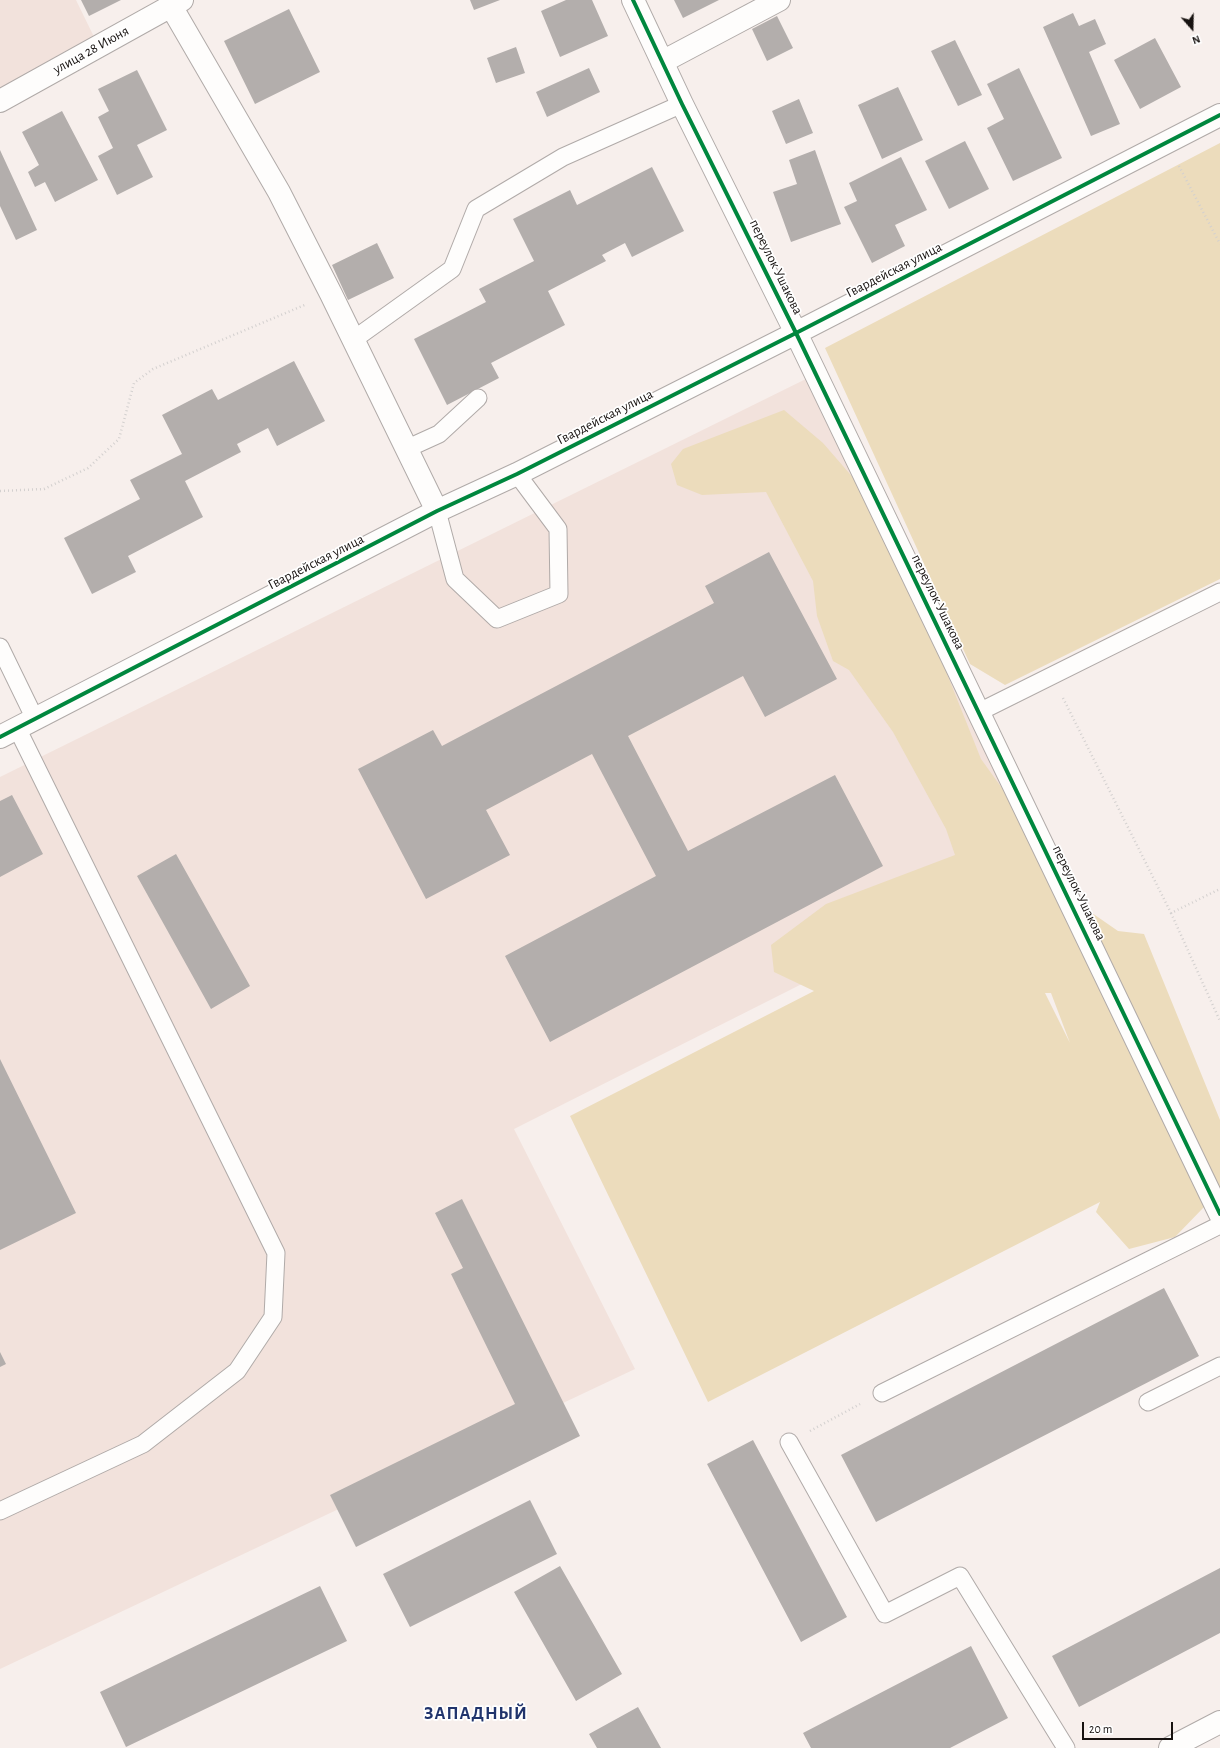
<!DOCTYPE html>
<meta charset="utf-8">
<style>
body{margin:0}
#map{position:relative;width:1220px;height:1748px;overflow:hidden;background:#f7efec;font-family:"Alegreya Sans",sans-serif}
canvas{display:block}
.north{position:absolute;left:1172px;top:8px;width:40px;height:40px;-webkit-text-stroke:3px #fff;paint-order:stroke;rotate:160deg;font-size:11px;font-weight:700;line-height:16px;text-align:center;color:#171210}
.north::after{content:'';display:block;margin:auto;width:14px;height:18px;background:#171210;clip-path:polygon(50% 0,100% 100%,50% 72%,0 100%)}
.scale{position:absolute;left:1082px;top:1722px;width:91px;height:18px;box-sizing:border-box;border:2px solid #171210;border-top:0;padding-left:5px;font-size:12px;line-height:14px;white-space:nowrap;color:#171210;-webkit-text-stroke:3px #fff;paint-order:stroke}
</style>
<div id="map">
<canvas width="1220" height="1748"></canvas>
<div class="north">N</div>
<div class="scale">20 m</div>
</div>
<script>
const g = document.querySelector('canvas').getContext('2d');
g.lineJoin = 'round';
function fill(path, color) { g.fillStyle = color; g.fill(path, 'evenodd'); }
const shape = rows => new Path2D(rows.map(r => 'M' + r).join(''));
function trace(path, color, width, dash) { g.strokeStyle = color; g.lineWidth = width; g.lineCap = dash ? 'butt' : 'round'; g.setLineDash(dash || []); g.stroke(path); }
function label(font, color, halo, rows, align = 'center') {
  g.font = font + ' "Alegreya Sans",sans-serif'; g.lineWidth = 3.5; g.setLineDash([]); g.textBaseline = 'middle'; g.strokeStyle = halo; g.fillStyle = color; for (const [text, x, y, turn = 0] of rows) {
    g.save(); g.translate(x, y); g.rotate((+turn || 0) * Math.PI / 180); g.textAlign = isNaN(turn) ? turn : align; if (halo) g.strokeText(text, 0, 0); g.fillText(text, 0, 0); g.restore();
  }
}
fill(shape([
 [0,0,76,0,96,41,0,88],
 [816,374,1050,859,514,1129,635,1369,0,1669,0,777]
]), '#f2e2dc');
fill(shape([
 [1220,143,1220,579,1005,685,970,664,825,348],
 [784,410,823,443,882,511,981,759,1092,913,1118,931,1144,934,1220,1120,1220,1197,1206,1205,1175,1237,1129,1249,1096,1212,1100,1202,708,1402,570,1116,814,991,774,972,771,945,826,904,955,855,946,829,893,732,849,670,833,661,817,616,813,581,766,492,702,495,677,485,671,464,683,449],
 [1045,993,1051,993,1070,1043]
]), '#ecdcbc');
fill(shape([
 [81,0,121,0,89,16],
 [470,0,500,0,474,10],
 [566,0,592,0,608,36,560,57,541,11],
 [674,0,719,0,683,18],
 [289,9,320,72,255,104,224,41],
 [1073,13,1079,26,1095,19,1106,44,1089,52,1120,124,1091,136,1043,27],
 [777,16,793,48,767,61,752,29],
 [1155,38,1181,87,1140,109,1114,60],
 [955,40,982,95,958,106,931,51],
 [516,47,525,73,496,83,487,58],
 [589,68,600,92,547,117,536,92],
 [1019,68,1062,158,1013,181,987,128,1004,119,987,84],
 [137,70,167,130,137,145,153,177,117,195,98,156,113,148,98,117,109,111,98,89],
 [898,87,923,140,882,159,858,105],
 [799,99,813,133,786,144,772,111],
 [62,111,98,180,55,202,45,182,35,187,28,172,39,165,22,132],
 [965,141,989,189,949,209,925,161],
 [0,150,37,230,16,240,0,206],
 [815,150,841,224,791,242,773,192,797,184,789,160],
 [901,157,927,210,895,225,905,246,872,263,844,207,857,201,849,183],
 [652,167,684,231,632,257,625,243,602,255,606,261,548,291,565,325,491,363,499,378,447,405,414,339,486,302,479,289,534,261,513,219,570,190,577,205],
 [377,243,394,278,348,300,332,265],
 [294,361,325,421,277,446,268,428,237,444,241,452,185,481,203,517,128,556,136,572,92,594,64,538,140,499,130,480,182,454,162,415,212,389,218,400],
 [769,552,837,679,765,717,743,676,628,736,688,851,835,775,883,866,550,1042,505,956,656,876,592,754,486,810,510,855,426,899,358,769,433,730,442,746,714,603,705,586],
 [12,795,43,854,0,877,0,801],
 [176,854,250,986,211,1009,137,876],
 [0,1059,76,1213,0,1250],
 [462,1199,580,1436,356,1547,330,1495,515,1404,451,1274,463,1268,435,1213],
 [1164,1288,1199,1356,876,1522,841,1455],
 [0,1352,6,1364,0,1367],
 [753,1440,847,1617,801,1642,707,1464],
 [530,1500,557,1554,410,1627,383,1574],
 [560,1566,622,1674,576,1701,514,1592],
 [1220,1568,1220,1633,1079,1707,1052,1656],
 [320,1586,347,1641,126,1747,100,1692],
 [971,1646,1008,1718,950,1748,811,1748,803,1733],
 [638,1707,661,1748,597,1748,589,1734]
]), '#b3aeac');
const lane = shape([
 [353,340,452,269,476,209,563,157,682,104],
 [406,449,439,434,478,398],
 [437,511,455,579,497,619,559,594,558,529,517,474],
 [0,647,35,719],
 [979,712,1220,592],
 [882,1393,1220,1225],
 [1148,1402,1220,1366],
 [789,1442,885,1614,960,1576,1066,1748],
 [0,1511,143,1444,237,1371,273,1317,276,1253,17,728]
]);
const street = shape([
 [633,0,682,104,796,333,1220,1214],
 [171,6,279,192,331,294,437,511],
 [662,62,779,0],
 [0,101,182,0],
 [0,737,437,511,517,474,796,333,1220,115],
 [1170,1748,1220,1722]
]);
trace(lane, '#b0aaa8', 19);
trace(street, '#b0aaa8', 24);
trace(shape([
 [1179,166,1220,244],
 [0,491,44,489,88,468,119,439,134,383,153,369,307,304],
 [1063,698,1171,913,1220,889],
 [1171,913,1220,1021],
 [810,1431,860,1404]
]), '#d3d0cf', 2.5, [1, 3]);
trace(lane, '#fefdfc', 17);
trace(street, '#fefdfc', 22);
trace(shape([
 [633,0,682,104,796,333,1220,1214],
 [0,737,437,511,517,474,796,333,1220,115]
]), '#00873e', 4);
label('14px', '#171210', '#fff', [
 ["улица 28 Июня",91,50,-29],
 ["переулок Ушакова",776,267,64],
 ["Гвардейская улица",894,270,-27],
 ["Гвардейская улица",605,417,-27],
 ["Гвардейская улица",316,562,-27],
 ["переулок Ушакова",938,602,64],
 ["переулок Ушакова",1079,893,64]
]);
g.letterSpacing = '1px';
label('bold 18px', '#21346c', '#fff', [
 ["ЗАПАДНЫЙ",476,1714]
]);
g.letterSpacing = '0px';
</script>
